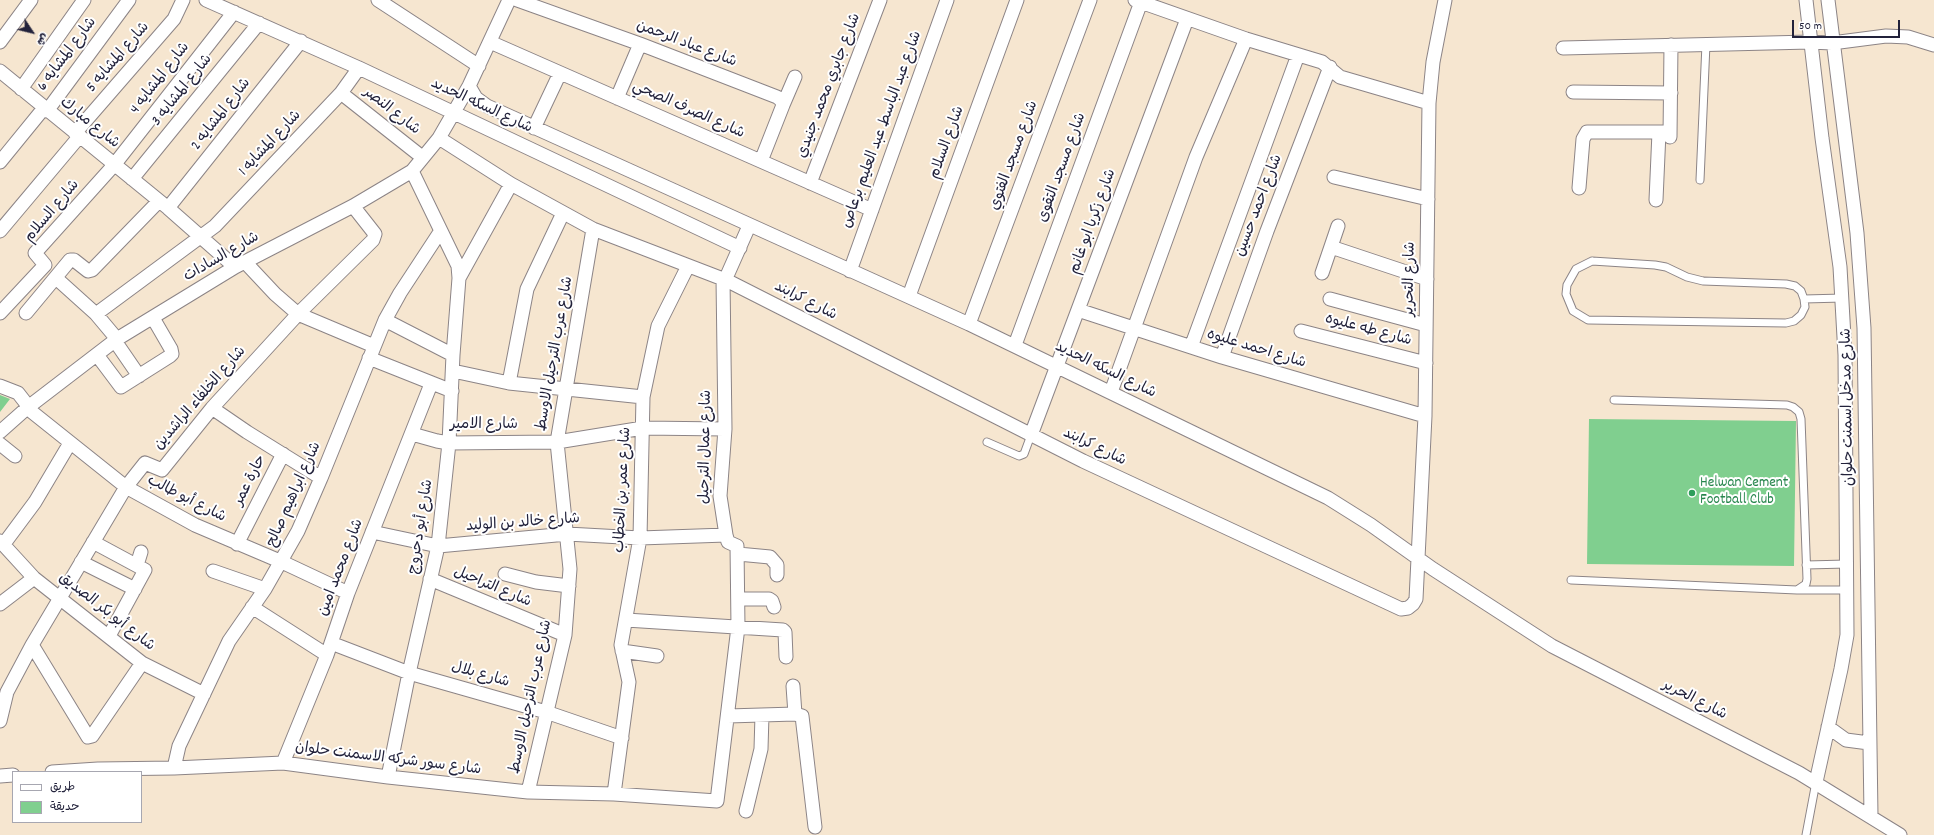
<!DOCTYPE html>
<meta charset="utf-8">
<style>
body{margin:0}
#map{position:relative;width:1934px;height:835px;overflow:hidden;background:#f6e6d0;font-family:Dekko,"Playpen Sans Arabic",sans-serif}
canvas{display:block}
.legend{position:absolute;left:12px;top:771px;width:130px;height:52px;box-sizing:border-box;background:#fff;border:1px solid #a7a7b1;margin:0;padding:5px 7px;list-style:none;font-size:12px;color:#22223b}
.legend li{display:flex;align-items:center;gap:8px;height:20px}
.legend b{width:20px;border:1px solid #a7a7b1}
.north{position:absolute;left:12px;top:12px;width:40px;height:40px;-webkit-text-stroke:3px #fff;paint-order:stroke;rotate:125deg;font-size:11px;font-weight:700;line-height:16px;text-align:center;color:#22223b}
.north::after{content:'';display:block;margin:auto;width:14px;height:18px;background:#22223b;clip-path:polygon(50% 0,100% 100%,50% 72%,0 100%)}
.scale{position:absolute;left:1792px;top:20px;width:108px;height:18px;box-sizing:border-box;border:2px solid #22223b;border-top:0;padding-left:5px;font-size:12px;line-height:14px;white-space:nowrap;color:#22223b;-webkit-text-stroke:3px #fff;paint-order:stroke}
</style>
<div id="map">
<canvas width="1934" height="835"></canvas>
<ul class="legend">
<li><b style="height:5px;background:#fff"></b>طريق</li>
<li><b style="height:11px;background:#80cf8f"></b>حديقة</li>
</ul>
<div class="north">ش</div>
<div class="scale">50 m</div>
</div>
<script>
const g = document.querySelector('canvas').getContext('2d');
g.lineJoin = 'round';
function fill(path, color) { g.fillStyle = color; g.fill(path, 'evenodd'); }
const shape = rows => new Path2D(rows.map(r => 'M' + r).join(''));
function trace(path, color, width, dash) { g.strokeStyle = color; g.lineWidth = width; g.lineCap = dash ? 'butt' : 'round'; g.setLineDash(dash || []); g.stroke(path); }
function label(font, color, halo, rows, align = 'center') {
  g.font = font + ' Dekko,"Playpen Sans Arabic",sans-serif'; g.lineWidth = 4; g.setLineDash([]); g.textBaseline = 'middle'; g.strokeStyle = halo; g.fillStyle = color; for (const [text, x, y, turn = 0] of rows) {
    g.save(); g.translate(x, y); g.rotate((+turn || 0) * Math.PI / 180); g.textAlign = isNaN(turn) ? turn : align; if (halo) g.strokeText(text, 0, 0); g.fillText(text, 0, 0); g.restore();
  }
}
fill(shape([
 [0,395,10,399,0,412],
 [1589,419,1796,421,1794,566,1587,564]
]), '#80cf8f');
const service = shape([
 [1700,180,1706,44],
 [1592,261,1655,265,1666,267,1687,277,1703,281,1786,284,1795,286,1801,291,1804,299,1805,307,1801,315,1794,321,1786,323,1588,320,1573,311,1566,294,1567,285,1576,269,1592,261],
 [1804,299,1843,298],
 [987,442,1019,456,1024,454,1031,435],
 [1806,565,1847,564],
 [1571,580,1797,590,1806,584,1807,579,1801,419,1799,412,1793,407,1787,405,1614,400],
 [1799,590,1847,590],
 [1806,835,1816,782]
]);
const minor = shape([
 [206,0,359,68,740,248],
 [378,0,479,66],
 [517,0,640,44,777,97,781,100,783,105,761,161],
 [1135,0,1246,39,1322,62,1340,77,1429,103],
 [1806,0,1822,138,1840,267,1845,355,1847,635,1841,669,1816,782],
 [1828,0,1857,233,1864,328,1871,816],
 [0,42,31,0],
 [490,42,872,210],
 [1563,48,1810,42,1832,43,1886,36,1908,37,1934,45],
 [0,71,168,208,235,267],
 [469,86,476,98,487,106,969,324,1328,498,1371,525,1433,569,1552,646,1799,773,1900,835],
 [21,89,84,0],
 [1573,92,1671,93],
 [341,93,422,157],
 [617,98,640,44],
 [783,105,795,77],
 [47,111,129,0],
 [534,128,560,73],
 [75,133,174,19,183,0],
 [1670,137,1671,45],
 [439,138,511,184,593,229,723,279,726,278,749,226],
 [0,162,44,108],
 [1334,177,1428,199],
 [132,179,259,23],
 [810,183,880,0],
 [1579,188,1583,139,1587,132,1670,132],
 [1656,200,1659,132],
 [168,208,301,41],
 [0,231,79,137],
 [1331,247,1427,279],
 [245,262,275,294,298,314,374,346],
 [850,271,947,0],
 [1322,273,1338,226],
 [56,278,96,314,117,339],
 [459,278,511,184],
 [724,279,1083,461,1401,609,1408,608,1413,604,1416,599,1425,416,1429,103,1433,62,1445,0],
 [909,296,1017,0],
 [1330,299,1426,325],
 [1078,310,1222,357,1425,416],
 [0,313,45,265,35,253,114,165,234,12],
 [26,313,70,260,74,260,88,271,92,270,159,201],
 [96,314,215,226,341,93,359,68],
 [385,320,453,355],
 [969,324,1090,0],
 [1301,331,1426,363],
 [115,341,139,376],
 [1015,345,1141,2],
 [1191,347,1298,55],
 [97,355,121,387,170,356,172,354,171,349,153,318],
 [1222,357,1267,231,1330,67],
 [369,358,452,391],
 [453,371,509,383,643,397],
 [509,383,527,289,563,213],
 [0,386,18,393,25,402,27,408,126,487,195,525,282,562,348,593],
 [1111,392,1196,157,1246,39],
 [212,408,247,432,321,478],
 [0,432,27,408,117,339,235,267,353,206,412,171,439,138,469,86,509,0],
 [412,434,437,441,449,443,557,442,643,428,725,429],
 [1031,435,1187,19],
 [0,444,15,456],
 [372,532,438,546,567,534,640,538,726,535],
 [0,541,34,578,142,663,204,694],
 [93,542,145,570,109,636],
 [237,544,283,454],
 [3,545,35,502,70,443],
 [738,554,770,557,777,565,777,575],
 [81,562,135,589],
 [137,565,141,552],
 [213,571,265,589],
 [505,574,536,582,569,586],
 [430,579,565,635],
 [738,599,769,599,772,601,774,607],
 [0,604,34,578],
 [252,607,327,655],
 [626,620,783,630,785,632,786,657],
 [331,643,409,673,546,712,622,738],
 [32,645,88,737,92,736,142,663],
 [622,651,657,656],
 [793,686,795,714],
 [728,716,795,714,802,716,815,827],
 [0,721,7,692,32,645,126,487,145,463,162,470,212,408,298,314,373,240,375,234,353,206],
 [1828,727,1846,740,1869,743],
 [283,763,327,655,348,593,431,384],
 [174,768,179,746,229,641,265,589,298,531,321,478,385,320,400,293,440,232],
 [52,772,98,769,174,768,283,763,388,777,528,792,614,794,717,801,738,627,737,546,728,542,726,535,720,496,725,429,723,279],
 [0,776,13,775],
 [388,777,409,673,438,546,449,443,453,355,459,278,458,266,412,171],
 [528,792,565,635,570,569,557,442,593,229],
 [614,794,629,682,621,645,640,538,643,397,658,326,688,266],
 [746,811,761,749,762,715]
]);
trace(service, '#8c8486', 9);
trace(minor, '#8c8486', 15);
trace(service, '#fff', 7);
trace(minor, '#fff', 13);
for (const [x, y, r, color] of [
 [1692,493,4,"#2e9e5b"]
]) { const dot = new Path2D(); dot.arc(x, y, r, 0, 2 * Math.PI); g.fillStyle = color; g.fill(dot); trace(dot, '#fff', 1.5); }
label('15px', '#22223b', '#fff', [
 ["شارع عباد الرحمن",686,45,21],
 ["شارع المشايه 6",68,55,-53],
 ["شارع المشايه 5",119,58,-49],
 ["شارع المشايه 4",161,79,-52],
 ["شارع جابري محمد جنيدي",830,86,-69],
 ["شارع المشايه 3",183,91,-51],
 ["شارع السكه الحديد",481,107,25],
 ["شارع الصرف الصحي",688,111,24],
 ["شارع النصر",391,112,38],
 ["شارع المشايه 2",222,115,-52],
 ["شارع مبارك",89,124,39],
 ["شارع عبد الباسط عبد العليم برعاص",883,130,-70],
 ["شارع السلام",948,143,-70],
 ["شارع المشايه 1",271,144,-47],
 ["شارع مسجد الفتوي",1015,156,-70],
 ["شارع مسجد التقوى",1063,168,-70],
 ["شارع احمد حسين",1260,206,-69],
 ["شارع السلام",53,212,-50],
 ["شارع زكريا ابو غانم",1094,222,-70],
 ["شارع السادات",222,258,-30],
 ["شارع التحرير",1411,279,-89],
 ["شارع كرابند",805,302,27],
 ["شارع طه عليوه",1368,331,15],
 ["شارع احمد عليوه",1256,350,17],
 ["شارع عرب الترحيل الاوسط",556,354,-80],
 ["شارع السكه الحديد",1105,371,26],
 ["شارع الخلفاء الراشدين",201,399,-49],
 ["شارع مدخل اسمنت حلوان",1849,407,-91],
 ["شارع الامير",484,426],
 ["شارع عمال الترحيل",707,447,-89],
 ["شارع كرابند",1094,448,26],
 ["حارة عمر",251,481,-63],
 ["شارع عمر بن الخطاب",624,490,-87],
 ["شارع ابراهيم صالح",295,495,-66],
 ["شارع أبو طالب",186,500,27],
 ["شارع خالد بن الوليد",523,524,-4],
 ["شارع أبو دحروج",422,527,-81],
 ["شارع محمد امين",342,568,-69],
 ["شارع التراحيل",492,588,23],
 ["شارع أبو بكر الصديق",106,613,38],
 ["شارع بلال",480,676,16],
 ["شارع عرب الترحيل الاوسط",532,697,-78],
 ["شارع الحرير",1694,701,27],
 ["شارع سور شركه الاسمنت حلوان",388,760,7]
]);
label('15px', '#27864d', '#fff', [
 ["Helwan Cement",1700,484],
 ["Football Club",1700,501]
], 'left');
</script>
